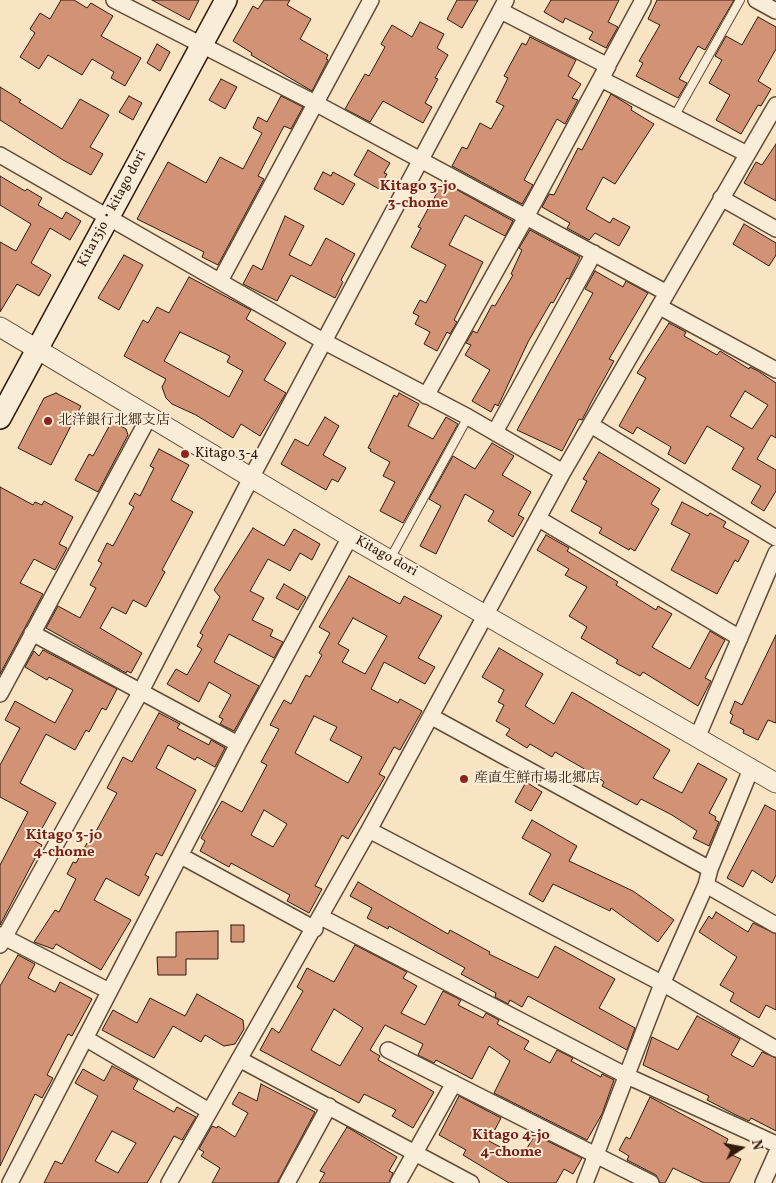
<!DOCTYPE html>
<meta charset="utf-8">
<style>
body{margin:0}
#map{position:relative;width:776px;height:1183px;overflow:hidden;background:#f8e3c3;font-family:Vollkorn,serif}
canvas{display:block}
.north{position:absolute;left:716px;top:1123px;width:50px;height:50px;-webkit-text-stroke:4px #faedd8;paint-order:stroke;rotate:79deg;font-size:14px;font-weight:700;line-height:20px;text-align:center;color:#301b0c}
.north::after{content:'';display:block;margin:auto;width:18px;height:22px;background:#301b0c;clip-path:polygon(50% 0,100% 100%,50% 72%,0 100%)}
</style>
<div id="map">
<canvas width="776" height="1183"></canvas>
<div class="north">N</div>
</div>
<script>
const g = document.querySelector('canvas').getContext('2d');
g.lineJoin = 'round';
function fill(path, color) { g.fillStyle = color; g.fill(path, 'evenodd'); }
const shape = rows => new Path2D(rows.map(r => 'M' + r).join(''));
function trace(path, color, width, dash) { g.strokeStyle = color; g.lineWidth = width; g.lineCap = dash ? 'butt' : 'round'; g.setLineDash(dash || []); g.stroke(path); }
function label(font, color, halo, rows, align = 'center') {
  g.font = font + ' Vollkorn,"Noto Serif JP",serif'; g.lineWidth = 4; g.setLineDash([]); g.textBaseline = 'middle'; g.strokeStyle = halo; g.fillStyle = color; for (const [text, x, y, turn = 0] of rows) {
    g.save(); g.translate(x, y); g.rotate((+turn || 0) * Math.PI / 180); g.textAlign = isNaN(turn) ? turn : align; if (halo) g.strokeText(text, 0, 0); g.fillText(text, 0, 0); g.restore();
  }
}
const building = shape([
 [61,0,74,0,87,8,91,3,113,16,101,36,141,58,125,86,111,78,114,72,92,59,82,75,48,55,39,69,20,57,35,33,30,29,40,13,50,19,61,0],
 [152,0,199,0,189,20,152,0],
 [264,0,290,0,287,5,311,19,300,39,328,55,326,59,328,60,312,91,251,55,252,53,233,41,253,6,258,9,264,0],
 [457,0,478,0,462,28,447,19,457,0],
 [551,0,619,0,608,22,618,27,606,48,589,39,593,32,565,18,563,23,544,12,551,0],
 [657,0,734,0,705,50,698,46,679,79,687,83,678,98,636,76,643,63,639,61,660,25,648,19,657,0],
 [758,17,776,27,776,49,758,81,771,89,761,106,758,105,741,134,716,120,730,95,709,83,722,60,715,56,726,36,742,45,758,17],
 [420,22,444,34,437,48,448,55,435,78,438,79,425,103,432,107,423,123,383,101,370,122,345,109,365,74,369,76,385,47,381,44,392,25,412,37,420,22],
 [530,37,576,60,568,76,581,84,572,98,578,100,565,124,557,119,524,180,533,185,522,204,452,166,462,147,467,149,480,123,491,129,504,106,496,102,508,78,504,76,522,43,526,45,530,37],
 [157,44,170,52,160,71,147,63,157,44],
 [221,79,237,87,225,109,209,100,221,79],
 [0,87,21,100,19,102,62,129,80,99,109,115,90,147,103,154,91,175,63,160,0,120,0,87],
 [611,94,632,107,631,110,654,124,615,184,603,177,586,209,610,223,613,218,630,227,619,246,595,233,589,240,567,228,570,223,542,207,549,194,554,195,578,148,582,150,611,94],
 [129,96,142,103,133,120,119,112,129,96],
 [281,96,303,107,291,129,284,126,258,176,264,179,218,265,202,257,204,252,137,219,168,162,206,183,220,157,243,169,262,133,253,128,258,117,267,122,281,96],
 [776,144,776,201,744,183,756,162,762,165,776,144],
 [368,150,390,163,384,173,387,174,379,189,354,175,368,150],
 [323,172,331,176,333,172,355,184,343,205,314,189,323,172],
 [0,176,25,191,27,189,42,198,38,205,62,219,66,212,81,221,70,240,50,228,31,263,51,275,39,296,17,284,0,312,0,242,16,251,31,224,0,205,0,176],
 [443,182,513,221,505,236,465,215,449,245,483,262,454,320,457,322,450,334,447,332,437,351,424,344,430,332,415,324,419,316,413,313,420,300,426,303,446,265,411,247,421,228,418,227,443,182],
 [285,216,304,226,289,255,311,266,326,238,355,254,341,280,343,282,335,298,291,275,277,301,243,284,253,265,262,270,285,216],
 [744,224,776,243,776,255,769,266,733,244,744,224],
 [530,230,580,257,569,279,567,278,553,303,551,302,528,342,498,406,495,404,491,412,472,401,490,370,465,355,471,345,466,343,473,331,477,333,492,305,495,306,513,275,511,274,522,250,519,248,530,230],
 [124,255,143,265,119,310,98,298,124,255],
 [595,271,623,287,626,281,648,293,609,359,614,361,594,397,582,420,579,419,562,451,517,430,593,293,585,289,595,271],
 [189,277,251,310,246,319,286,343,264,380,286,393,260,436,241,424,233,438,196,415,172,404,166,398,162,387,166,379,124,356,143,320,148,323,157,307,169,313,189,277],
 [180,332,230,356,227,362,243,371,229,397,164,361,180,332],
 [669,323,686,332,684,336,717,355,720,351,749,369,750,367,758,371,776,383,776,438,771,435,757,459,776,470,776,491,764,511,751,503,761,486,732,469,744,448,707,426,685,464,668,454,671,447,637,427,633,434,619,426,646,378,637,373,669,323],
 [745,391,768,405,752,429,730,416,745,391],
 [56,393,81,406,51,465,18,448,44,398,56,393],
 [399,393,419,404,408,426,433,439,446,417,458,424,403,523,380,511,395,482,383,476,390,462,370,451,371,449,368,448,394,395,397,397,399,393],
 [325,417,339,426,323,455,346,468,338,482,332,479,326,490,281,464,295,439,308,446,325,417],
 [112,421,126,429,128,435,98,492,75,480,89,454,93,456,112,421],
 [492,443,514,456,502,475,531,492,518,515,524,518,513,537,488,521,494,511,465,494,436,554,420,546,441,506,429,499,453,456,475,469,492,443],
 [159,449,189,465,171,500,193,512,162,570,165,572,146,607,133,600,126,614,112,607,100,628,142,653,131,673,127,671,126,673,46,628,58,606,80,618,96,588,90,585,102,563,98,561,107,543,113,546,134,507,129,504,135,493,140,496,154,468,150,466,159,449],
 [599,452,660,489,651,504,659,509,635,551,630,548,629,550,599,533,602,528,571,511,587,481,583,479,599,452],
 [0,487,33,505,35,502,42,505,44,501,73,517,59,544,67,548,55,570,34,559,20,583,43,594,0,674,0,487],
 [682,502,708,516,710,513,726,522,723,527,749,541,738,562,735,560,717,594,671,570,690,534,671,524,682,502],
 [253,528,284,546,294,529,320,544,312,560,300,553,290,571,268,559,250,591,264,598,252,620,273,630,270,636,283,642,274,658,229,634,214,662,259,686,234,731,220,724,223,719,219,717,231,695,209,682,199,702,167,684,176,669,187,675,202,649,197,646,203,635,200,633,220,597,214,590,253,528],
 [546,535,569,548,567,551,618,582,616,585,656,610,658,606,672,614,652,647,690,669,710,631,725,640,705,678,711,681,698,706,643,672,640,676,616,663,618,660,581,638,587,627,569,616,587,587,565,575,569,569,537,550,546,535],
 [349,576,400,604,404,596,442,616,418,658,435,667,425,684,384,662,371,689,398,703,400,699,422,711,400,750,394,747,379,774,385,777,348,839,342,835,315,886,322,889,309,913,287,901,290,895,231,863,229,867,200,851,205,841,201,838,222,801,242,812,267,765,261,762,279,729,270,725,284,700,291,704,306,675,310,677,322,655,319,653,330,633,319,627,349,576],
 [353,618,387,636,365,674,342,662,349,650,338,644,353,618],
 [314,716,337,727,330,740,362,757,348,783,295,753,314,716],
 [264,810,287,824,273,847,251,835,264,810],
 [284,584,306,597,298,610,276,598,284,584],
 [776,635,776,723,768,720,758,740,743,733,744,730,730,723,733,715,730,713,735,701,742,705,776,635],
 [499,648,543,674,525,706,554,724,572,692,670,750,653,778,682,793,698,763,727,779,709,813,716,817,715,820,719,822,709,846,693,838,697,831,672,815,641,799,637,805,602,786,604,782,595,775,555,752,552,757,530,744,527,748,506,735,510,729,496,721,504,705,498,702,504,690,482,677,499,648],
 [43,650,117,689,106,710,102,708,89,732,86,730,75,750,46,734,20,783,56,803,35,841,42,845,0,925,0,865,28,812,0,797,0,765,20,728,5,720,15,701,55,723,73,690,49,677,47,680,25,667,34,651,39,656,43,650],
 [159,713,180,724,177,728,209,745,211,740,225,748,215,767,197,757,195,760,168,745,156,768,196,790,162,856,156,853,145,875,149,877,139,896,106,878,94,900,131,920,101,970,56,944,53,949,34,942,55,910,59,912,76,879,67,874,73,862,76,863,87,843,89,844,117,793,107,788,123,757,132,762,159,713],
 [526,782,542,792,531,811,515,802,526,782],
 [765,805,776,811,776,875,772,883,752,870,743,887,727,878,765,805],
 [532,820,577,846,569,861,633,891,674,920,658,942,611,908,610,911,553,884,543,902,529,894,551,854,522,838,532,820],
 [358,882,448,934,450,930,490,952,489,954,538,978,555,946,615,979,599,1008,635,1028,627,1050,528,996,522,1007,510,1000,508,1004,495,997,496,993,461,974,465,968,389,926,388,929,367,918,372,908,350,896,358,882],
 [716,912,748,932,753,923,776,934,776,1010,766,1005,759,1018,730,1001,734,993,720,985,737,957,699,932,709,916,712,919,716,912],
 [231,925,244,925,244,942,231,942,231,925],
 [218,931,218,959,186,959,186,975,158,975,157,957,176,957,176,932,218,931],
 [355,945,407,972,403,978,417,986,401,1013,425,1025,443,991,461,1000,458,1005,483,1018,486,1013,499,1020,497,1024,529,1041,524,1049,550,1063,557,1050,573,1058,571,1061,601,1077,602,1074,614,1080,602,1114,587,1140,494,1093,510,1061,489,1046,472,1079,436,1060,434,1063,418,1055,423,1044,385,1025,370,1050,380,1056,378,1060,434,1092,413,1128,392,1116,396,1110,364,1094,359,1103,260,1050,272,1028,279,1033,303,991,297,987,307,968,334,982,355,945],
 [334,1009,363,1028,340,1066,311,1050,334,1009],
 [18,955,35,964,28,978,55,992,60,982,92,999,72,1036,68,1034,47,1075,53,1078,42,1098,35,1094,0,1166,0,986,18,955],
 [197,994,243,1020,244,1029,235,1044,224,1046,205,1035,201,1042,173,1026,154,1058,102,1030,113,1010,137,1023,150,998,185,1016,197,994],
 [697,1016,740,1039,731,1055,753,1067,762,1052,776,1058,776,1131,751,1118,749,1121,736,1115,707,1100,709,1096,643,1065,652,1037,678,1050,697,1016],
 [112,1066,138,1080,133,1089,174,1112,177,1107,196,1117,182,1140,174,1136,147,1183,44,1183,55,1161,62,1164,98,1096,75,1083,83,1069,104,1081,112,1066],
 [112,1131,136,1143,118,1173,95,1161,112,1131],
 [261,1084,315,1112,277,1183,212,1183,220,1168,201,1156,204,1152,199,1149,212,1126,217,1128,218,1126,235,1137,248,1113,232,1104,239,1092,257,1101,261,1084],
 [459,1096,501,1118,489,1141,521,1158,535,1135,582,1158,573,1174,564,1169,556,1183,509,1183,463,1155,466,1150,439,1135,459,1096],
 [650,1097,728,1139,725,1145,735,1149,732,1155,741,1159,729,1183,704,1183,673,1168,665,1183,660,1183,656,1175,627,1160,629,1156,619,1150,626,1137,630,1139,650,1097],
 [347,1127,397,1157,389,1171,393,1173,389,1183,319,1183,325,1173,320,1171,347,1127]
]);
fill(building, '#d29276');
trace(building, '#301b0c', 1);
const service = shape([
 [674,117,740,0],
 [390,559,468,417]
]);
const minor = shape([
 [114,0,315,103,667,293],
 [756,0,776,11],
 [501,11,608,66,601,79,747,154],
 [0,155,325,342,468,417,563,472],
 [721,198,776,229],
 [220,281,371,0],
 [660,307,776,370],
 [426,396,526,217,643,0],
 [591,425,776,538],
 [495,432,594,253],
 [539,519,740,638],
 [32,633,238,744],
 [0,694,149,417],
 [432,717,710,869],
 [697,738,776,553],
 [369,830,669,987,776,1049],
 [181,856,315,929],
 [706,885,776,925],
 [321,917,627,1076,776,1144],
 [0,935,109,991],
 [0,945,141,691,251,478,506,0],
 [85,1038,209,1111],
 [388,1050,651,1183],
 [239,1059,471,1183],
 [10,1183,238,744,350,537],
 [169,1183,369,830,563,472,776,105],
 [287,1183,329,1106],
 [398,1183,454,1083],
 [585,1183,662,984,706,885,710,869,751,769],
 [763,1183,776,1154]
]);
const tertiary = shape([
 [0,327,350,537,776,783]
]);
const secondary = shape([
 [0,418,226,0]
]);
trace(service, '#624d3a', 10);
trace(minor, '#624d3a', 18);
trace(tertiary, '#624d3a', 21);
trace(secondary, '#301b0c', 24);
trace(service, '#faedd8', 8);
trace(minor, '#faedd8', 15);
trace(tertiary, '#faedd8', 19);
trace(secondary, '#faedd8', 21);
for (const [x, y, r, color] of [
 [48,421,5,"#8f2418"],
 [185,454,5,"#8f2418"],
 [464,779,5,"#8f2418"]
]) { const dot = new Path2D(); dot.arc(x, y, r, 0, 2 * Math.PI); g.fillStyle = color; g.fill(dot); trace(dot, '#faedd8', 2); }
label('14px', '#301b0c', '#faedd8', [
 ["Kita13jo・kitago dori",113,209,-62],
 ["Kitago dori",386,557,29]
]);
label('14px', '#301b0c', '#faedd8', [
 ["北洋銀行北郷支店",58,421],
 ["Kitago 3-4",195,454],
 ["産直生鮮市場北郷店",474,779]
], 'left');
label('bold 15px', '#7a1f14', '#faedd8', [
 ["Kitago 3-jo",418,187],
 ["3-chome",418,204],
 ["Kitago 3-jo",64,836],
 ["4-chome",64,853],
 ["Kitago 4-jo",511,1136],
 ["4-chome",511,1153]
]);
</script>
